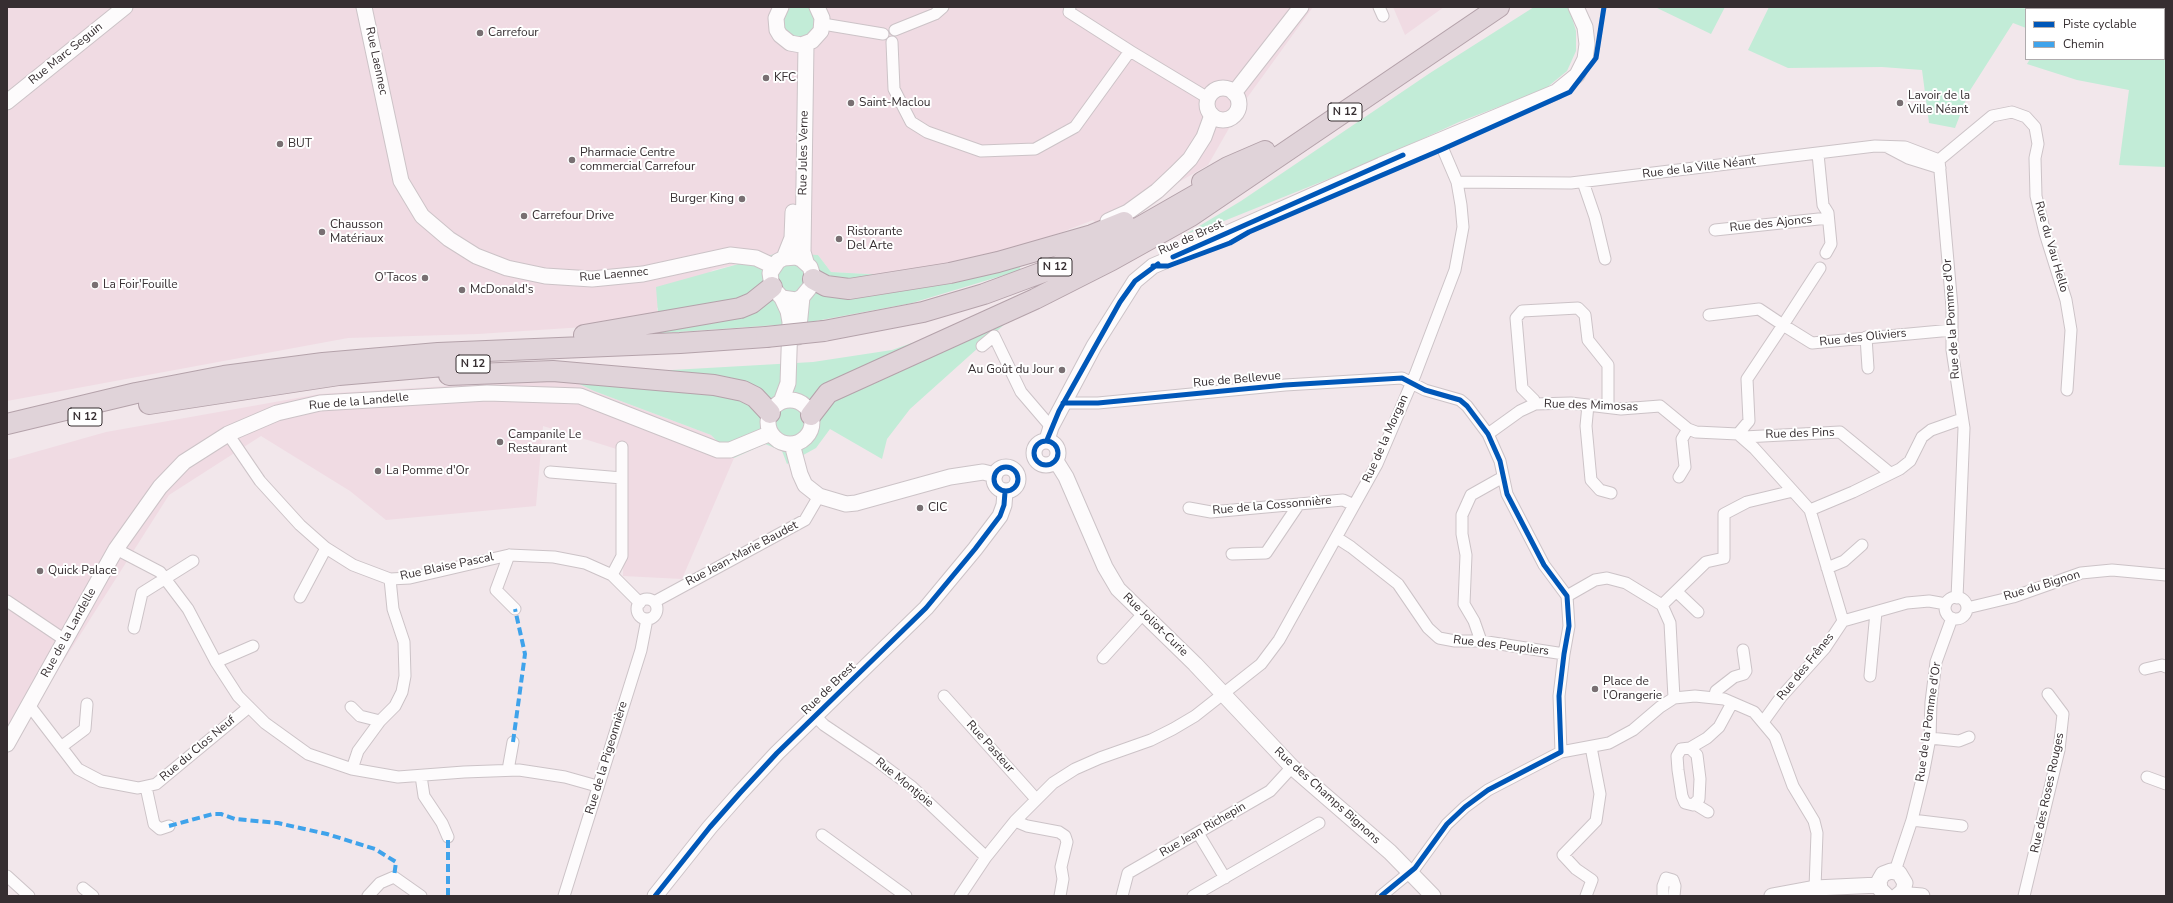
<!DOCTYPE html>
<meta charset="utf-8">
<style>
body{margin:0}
#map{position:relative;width:2173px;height:903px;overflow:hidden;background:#f2e7eb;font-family:"Nunito Sans",sans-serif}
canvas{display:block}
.frame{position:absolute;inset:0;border:8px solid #362e31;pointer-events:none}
.legend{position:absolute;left:2025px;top:8px;width:140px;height:52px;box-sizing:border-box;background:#fff;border:1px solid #afabad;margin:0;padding:5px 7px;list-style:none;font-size:12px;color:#362e31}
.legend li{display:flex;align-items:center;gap:8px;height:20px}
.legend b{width:20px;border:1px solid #afabad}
</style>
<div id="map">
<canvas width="2173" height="903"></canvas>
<div class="frame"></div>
<ul class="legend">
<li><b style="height:5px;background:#0057b8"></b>Piste cyclable</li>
<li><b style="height:5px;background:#3fa3eb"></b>Chemin</li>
</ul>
</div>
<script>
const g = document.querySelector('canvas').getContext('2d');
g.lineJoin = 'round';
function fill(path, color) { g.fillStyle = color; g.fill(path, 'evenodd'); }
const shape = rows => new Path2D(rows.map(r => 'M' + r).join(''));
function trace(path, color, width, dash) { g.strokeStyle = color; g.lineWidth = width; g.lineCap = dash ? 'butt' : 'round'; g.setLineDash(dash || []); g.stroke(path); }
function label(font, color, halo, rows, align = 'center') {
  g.font = font + ' "Nunito Sans",sans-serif'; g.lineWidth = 4; g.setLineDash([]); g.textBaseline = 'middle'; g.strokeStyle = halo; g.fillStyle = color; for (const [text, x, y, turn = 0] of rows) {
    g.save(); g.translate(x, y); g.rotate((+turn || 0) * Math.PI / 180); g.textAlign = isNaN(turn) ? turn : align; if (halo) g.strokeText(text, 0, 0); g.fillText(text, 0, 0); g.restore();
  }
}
fill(shape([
 [7,7,1313,7,1244,102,1208,165,1100,228,1093,220,1029,245,959,263,885,275,831,272,818,255,738,264,713,270,657,308,658,313,584,327,478,334,348,338,7,401],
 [1393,7,1444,7,1405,35],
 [573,381,594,391,711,435,734,458,682,579,623,576,626,452,543,426,536,506,386,520,350,491,261,436,169,495,7,750,7,460,106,432,320,394,479,384]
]), '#f0dbe3');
fill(shape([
 '783 22a17 17 0 1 1 34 0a17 17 0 1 1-34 0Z',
 [1534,7,1567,7,1570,11,1576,31,1576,51,1567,71,1545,89,1459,122,1383,157,1219,223,1186,234,1241,201,1430,73],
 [1655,7,1725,7,1711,34],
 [1769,7,2166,7,2166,167,2119,165,2129,90,2077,80,2027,64,2030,59,2164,59,2164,9,2026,9,2026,28,2013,23,1969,92,1955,128,1929,123,1922,70,1882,67,1788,68,1748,50],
 [1013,249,1021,270,912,303,805,323,635,335,658,313,656,287,778,253,818,255,831,272,885,275,959,263],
 [1007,322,910,409,887,439,882,459,830,429,816,448,787,464,782,451,765,444,734,458,711,435,594,391,573,381,637,372,813,362,892,350,949,330]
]), '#c2ecd7');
const street = shape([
 [1070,7,1069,12,1130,51],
 [1379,7,1383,16],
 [823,24,883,34],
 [895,30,935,14,943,7],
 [892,42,894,89,911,122,927,132,981,151,1035,149,1075,127,1130,51,1208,98],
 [1889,148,1908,158,1940,168],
 [1818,154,1823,205,1828,213,1831,244,1826,253],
 [1939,160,1952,307,1952,350,1964,428,1957,598],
 [1939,160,1992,116,2012,112,2026,117,2035,127,2038,144,2035,158,2036,196,2045,233,2066,300,2071,330,2067,390],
 [1457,182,1571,183,1875,146,1905,147,1939,160],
 [1583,182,1595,217,1605,259],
 [1715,230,1828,218],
 [1709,315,1759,309,1783,325,1820,268],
 [1866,337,1868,368],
 [982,346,994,336,1021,392,1051,427],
 [1063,403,1098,403,1285,385,1402,378,1425,390,1460,400,1467,406,1488,434,1500,461,1507,494,1544,565,1567,596,1569,626,1564,654,1559,696,1561,752,1488,790,1465,807,1447,824,1415,868,1381,896],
 [1535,404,1534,400,1522,388,1516,318,1522,311,1578,308,1585,315,1588,340,1608,365,1608,406],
 [1588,405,1586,426,1591,480,1600,490,1611,493],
 [228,434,260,481,300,525,326,548,353,565,390,579,410,578,509,555,554,557,585,563,612,575,640,603],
 [1488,434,1520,411,1535,404,1571,403,1621,409,1660,406,1688,429,1696,432,1738,434,1754,448,1810,510,1843,621],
 [1738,434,1749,421,1747,379,1783,325,1812,343,1952,330],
 [1744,437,1840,432,1890,473],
 [550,472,622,478],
 [1679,477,1685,467,1682,439,1688,429],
 [1189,508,1211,512,1343,500,1354,505],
 [1810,510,1853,492,1900,469,1910,461,1922,437,1931,430,1962,419],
 [1337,538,1351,547,1398,584,1428,628,1439,638,1455,641,1481,641,1564,654],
 [116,549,160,572,188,609,216,662,238,696,265,723,308,754,352,769,398,777,464,772,519,770,565,777,597,786],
 [1232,554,1266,553,1299,504],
 [509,555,496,590,515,609],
 [1827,568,1844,561,1862,545],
 [612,575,622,556,622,447],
 [1677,592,1698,612],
 [1567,596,1595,580,1607,578,1626,583,1662,605,1670,623,1674,698],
 [300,597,326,548],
 '1945 608a11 11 0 1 1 22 0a11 11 0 1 1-22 0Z',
 '637 609a10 10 0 1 1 20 0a10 10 0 1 1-20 0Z',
 [7,601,65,640],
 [654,602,805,520,819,496],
 [1662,605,1706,562,1724,558,1724,514,1747,502,1793,491],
 [1967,608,2013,597,2081,573,2112,570,2166,575],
 [134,628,142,593,193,561],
 [1481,641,1474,621,1464,604,1466,555,1462,534,1462,515,1471,495,1503,477],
 [1103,658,1142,615],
 [216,662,253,646],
 [2145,669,2162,665,2166,667],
 [1870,676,1876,612],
 [944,696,1036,799],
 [1714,698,1716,691,1734,677,1744,674,1746,671,1743,650],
 [29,705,78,769,101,781,138,788,156,784,249,707],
 [351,707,360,716,380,721],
 [815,716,824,725,876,760,912,787,986,857],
 [1763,722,1781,697,1825,648,1843,621,1907,603,1929,601,1946,604],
 [1930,738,1959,741,1969,737],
 [61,747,85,729,87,704],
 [1690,748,1681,749,1677,756,1678,770,1682,796,1685,803,1693,805,1699,799,1700,779,1697,755,1690,748,1707,738,1719,727,1732,703],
 [1561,752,1609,743,1633,730,1660,707,1674,698,1695,696,1724,699,1754,712,1775,737,1793,786,1814,821,1817,833,1815,888],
 [352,769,358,751,380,721,395,706,402,692,405,676,404,642,393,609,390,579],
 [508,770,513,742],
 [421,776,424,796,442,823,448,837],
 [2147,777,2166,784],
 [146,787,154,824,160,829,169,826],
 [1695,804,1708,812],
 [1912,820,1962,826],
 [1015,821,1027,826,1059,832,1065,836,1067,842,1061,867,1063,879,1060,896],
 [1198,833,1225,878],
 [822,835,906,896],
 [1895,871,1912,820,1923,775,1930,738,1931,702,1936,662,1952,618],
 [7,876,29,896],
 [83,888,93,896],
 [368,896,380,883,394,877,421,896],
 [564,896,641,650,647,619],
 [960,896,986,857,1015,821,1053,783,1075,769,1100,758,1151,740,1173,729,1195,716,1261,664,1279,640,1377,464,1415,375,1455,270,1463,227,1461,205,1457,182,1439,140],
 [1122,896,1128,873,1270,791,1292,767],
 [1193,896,1319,823],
 [1586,896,1592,880,1576,869,1563,855,1596,821,1600,794,1591,747],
 [1663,896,1663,886,1666,878,1673,880,1675,886,1674,896],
 [2024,896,2059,750,2063,714,2048,694]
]);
const secondary = shape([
 [364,7,401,181,422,216,449,239,476,256,507,268,545,276,592,279,643,274,730,255,756,258,773,266],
 [781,7,776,18,777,30,780,35,790,43,801,45,812,41,821,31,822,18,817,7],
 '1207 104a16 16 0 1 1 32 0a16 16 0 1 1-32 0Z',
 [1234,93,1301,7],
 [7,102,125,7],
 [1108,221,1128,212,1157,191,1175,174,1190,159,1204,137,1212,115],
 [784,258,792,238,793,212],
 [806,262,803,252,806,44],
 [798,337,802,297],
 '768 422a22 22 0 1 1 44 0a22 22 0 1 1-44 0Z',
 [781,402,788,383,790,322,788,311,782,298,772,287,770,273,778,261,784,258,796,257,801,259,810,267,812,273,811,286,802,297,796,300,782,298],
 [1047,440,1051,427,1094,346,1135,281,1153,266,1167,260,1381,165,1556,92,1577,75,1585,59,1587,44,1585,27,1576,7],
 '1034 453a12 12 0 1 1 24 0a12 12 0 1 1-24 0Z',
 [792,444,800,474,805,485,819,496,846,504,856,503,950,477,983,472,995,475],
 [1056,461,1066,477,1105,567,1118,589,1195,664,1292,767,1390,852,1433,896],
 '994 479a12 12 0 1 1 24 0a12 12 0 1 1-24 0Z',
 [7,744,116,549,160,487,184,462,228,434,277,413,320,403,487,393,580,396,718,450,730,450,771,433],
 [1903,891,1910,895,1922,896],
 [655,896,710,827,740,793,777,753,926,608,975,549,1000,516,1004,505,1005,492],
 [1772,896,1815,888,1879,885],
 [1887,896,1880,889,1879,881,1883,874,1891,871,1899,873,1905,883,1903,891,1897,896]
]);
const highway = shape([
 [1202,182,1228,167,1265,151],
 [813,279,826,286,849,289,950,273,998,262,1092,235,1124,222],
 [824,331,923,312,984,294,1046,271,1124,236,1220,181],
 [584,335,740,308,752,303,772,287],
 [449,375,553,371,714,385,743,391,755,397,770,413],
 [149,404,339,375,467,364],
 [811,415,828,393,1035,299,1112,260,1191,216,1499,7],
 [7,424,136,393,224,376,323,363,438,353,680,343,766,337]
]);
trace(street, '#ccc3c7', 13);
trace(secondary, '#ccc3c7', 17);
trace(highway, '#b4a2aa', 22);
trace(street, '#fdfbfc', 11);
trace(secondary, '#fdfbfc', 15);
trace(highway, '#e0d3d9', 20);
const highwayBridge = shape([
 [766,337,824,331]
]);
trace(highwayBridge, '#b4a2aa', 22, []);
trace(highwayBridge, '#e0d3d9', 20);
trace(shape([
 [513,742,525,654,515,609],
 [169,826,213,814,221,814,235,819,278,823,327,834,375,849,396,862,394,877],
 [448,896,448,837]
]), '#3fa3eb', 4, [8, 4]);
trace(shape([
 [1173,257,1403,155],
 [1153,266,1168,266,1230,243,1249,232,1443,149,1570,92,1596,58,1604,7],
 [1063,403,1098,403,1285,385,1402,378,1425,390,1460,400,1467,406,1488,434,1500,461,1507,494,1544,565,1567,596,1569,626,1564,654,1559,696,1561,752,1488,790,1465,807,1447,824,1415,868,1381,896],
 [1047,440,1059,411,1120,302,1135,281,1158,264],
 '1034 453a12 12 0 1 1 24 0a12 12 0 1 1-24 0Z',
 '994 479a12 12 0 1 1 24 0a12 12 0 1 1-24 0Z',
 [655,896,710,827,740,793,777,753,926,608,975,549,1000,516,1004,505,1005,492]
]), '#0057b8', 5);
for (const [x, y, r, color] of [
 [480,33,4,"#786f72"],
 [766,78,4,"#786f72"],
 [851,103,4,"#786f72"],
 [1900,103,4,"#786f72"],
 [280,144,4,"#786f72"],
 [572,160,4,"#786f72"],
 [742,199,4,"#786f72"],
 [524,216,4,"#786f72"],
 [322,232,4,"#786f72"],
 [839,239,4,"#786f72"],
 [425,278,4,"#786f72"],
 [95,285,4,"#786f72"],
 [462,290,4,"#786f72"],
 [1062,370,4,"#786f72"],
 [500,442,4,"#786f72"],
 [378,471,4,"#786f72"],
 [920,508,4,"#786f72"],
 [40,571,4,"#786f72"],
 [1595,689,4,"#786f72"]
]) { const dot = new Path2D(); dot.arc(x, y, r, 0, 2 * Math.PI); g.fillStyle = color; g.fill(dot); trace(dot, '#fff', 1.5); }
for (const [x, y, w] of [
 [1345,112,34],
 [1055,267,34],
 [473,364,34],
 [85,417,34]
]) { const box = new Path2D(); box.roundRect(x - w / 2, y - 9, w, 18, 3); g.fillStyle = '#fff'; g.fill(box); trace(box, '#362e31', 1); }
label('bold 11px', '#362e31', null, [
 ["N 12",1345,112],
 ["N 12",1055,267],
 ["N 12",473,364],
 ["N 12",85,417]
]);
label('12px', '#362e31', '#fff', [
 ["Carrefour",488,33],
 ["KFC",774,78],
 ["Lavoir de la",1908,96],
 ["Ville Néant",1908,110],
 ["Saint-Maclou",859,103],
 ["BUT",288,144],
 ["Pharmacie Centre",580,153],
 ["commercial Carrefour",580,167],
 ["Burger King",734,199,"right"],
 ["Carrefour Drive",532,216],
 ["Chausson",330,225],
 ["Matériaux",330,239],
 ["Ristorante",847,232],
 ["Del Arte",847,246],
 ["O'Tacos",417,278,"right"],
 ["La Foir'Fouille",103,285],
 ["McDonald's",470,290],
 ["Au Goût du Jour",1054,370,"right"],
 ["Campanile Le",508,435],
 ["Restaurant",508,449],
 ["La Pomme d'Or",386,471],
 ["CIC",928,508],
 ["Quick Palace",48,571],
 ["Place de",1603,682],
 ["l'Orangerie",1603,696]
], 'left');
label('12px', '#362e31', '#fff', [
 ["Rue Marc Seguin",66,54,-39],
 ["Rue Laennec",376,61,78],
 ["Rue Jules Verne",804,153,-89],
 ["Rue de la Ville Néant",1699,168,-7],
 ["Rue des Ajoncs",1771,224,-6],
 ["Rue de Brest",1191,238,-24],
 ["Rue du Vau Hello",2051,247,74],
 ["Rue Laennec",614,275,-5],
 ["Rue de la Pomme d'Or",1952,319,-94],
 ["Rue des Oliviers",1863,338,-6],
 ["Rue de Bellevue",1237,380,-5],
 ["Rue de la Landelle",359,402,-5],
 ["Rue des Mimosas",1591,406,2],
 ["Rue des Pins",1800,434,-2],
 ["Rue de la Morgan",1386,439,-66],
 ["Rue de la Cossonnière",1272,506,-5],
 ["Rue Jean-Marie Baudet",742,554,-28],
 ["Rue Blaise Pascal",447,567,-12],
 ["Rue du Bignon",2042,586,-17],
 ["Rue Joliot-Curie",1155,625,44],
 ["Rue de la Landelle",69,633,-61],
 ["Rue des Peupliers",1501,646,7],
 ["Rue des Frênes",1806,667,-51],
 ["Rue de Brest",829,689,-44],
 ["Rue de la Pomme d'Or",1929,722,-82],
 ["Rue Pasteur",990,747,48],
 ["Rue du Clos Neuf",198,749,-40],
 ["Rue de la Pigeonnière",607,758,-73],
 ["Rue Montjoie",904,783,39],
 ["Rue des Roses Rouges",2048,793,-78],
 ["Rue des Champs Bignons",1327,796,42],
 ["Rue Jean Richepin",1203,830,-30]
]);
</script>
